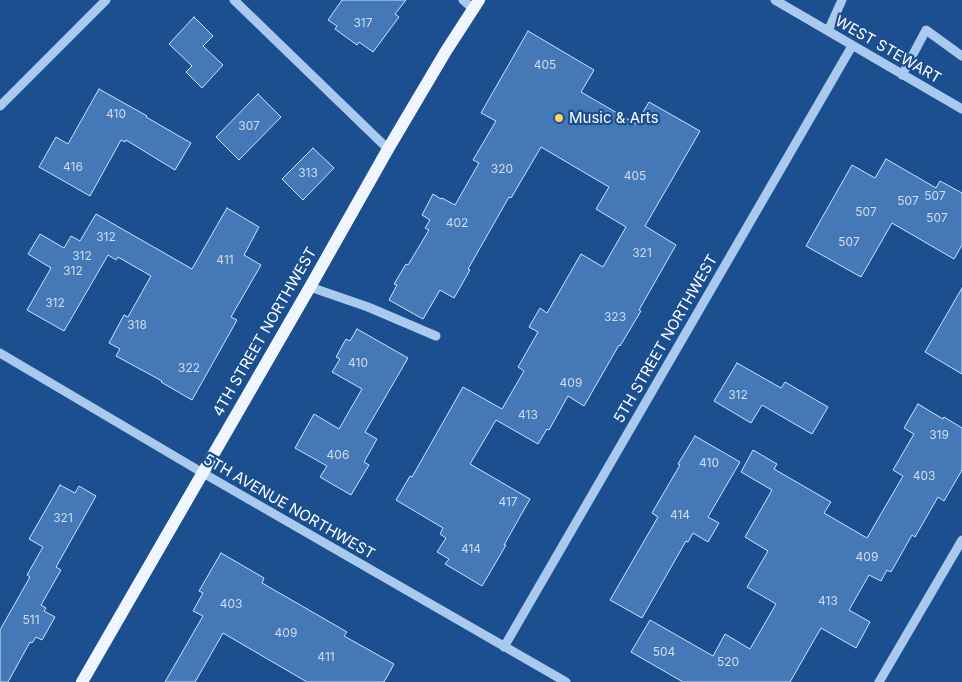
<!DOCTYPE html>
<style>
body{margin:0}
canvas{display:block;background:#1b4f8f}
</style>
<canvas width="962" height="682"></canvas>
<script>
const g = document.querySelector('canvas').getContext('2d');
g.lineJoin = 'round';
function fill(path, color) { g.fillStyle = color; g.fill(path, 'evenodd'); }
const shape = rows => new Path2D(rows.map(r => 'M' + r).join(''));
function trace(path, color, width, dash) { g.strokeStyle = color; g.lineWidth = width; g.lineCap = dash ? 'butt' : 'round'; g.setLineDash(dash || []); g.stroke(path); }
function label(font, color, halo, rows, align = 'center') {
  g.font = font + ' Inter,sans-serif'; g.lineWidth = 4.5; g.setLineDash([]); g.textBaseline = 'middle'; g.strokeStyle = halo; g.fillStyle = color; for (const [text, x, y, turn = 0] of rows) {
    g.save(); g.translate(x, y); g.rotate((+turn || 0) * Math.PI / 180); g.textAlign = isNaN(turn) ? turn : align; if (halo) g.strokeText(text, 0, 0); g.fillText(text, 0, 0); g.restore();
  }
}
const building = shape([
 [342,0,406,0,395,14,399,17,373,52,359,42,357,45,335,29,337,26,328,20,342,0],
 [194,17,213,36,203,46,223,65,202,88,186,72,192,66,169,44,194,17],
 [528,31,594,70,581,92,636,124,649,102,700,131,645,226,676,245,639,310,641,311,620,346,619,345,584,406,568,396,549,430,547,429,538,444,496,420,470,464,530,499,504,545,506,545,482,586,445,564,449,559,437,552,446,538,440,534,443,528,396,500,410,476,412,477,463,387,502,409,524,371,518,367,538,332,529,327,540,308,547,313,581,254,603,267,626,227,596,209,609,187,541,147,511,198,509,197,468,269,470,270,454,298,440,290,423,319,389,300,397,285,394,284,406,264,408,265,429,230,425,228,430,220,422,215,433,194,441,199,442,198,455,205,479,163,473,160,496,121,481,113,528,31],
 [99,89,147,116,146,117,191,143,175,170,126,140,125,142,121,140,90,196,39,167,56,137,68,144,99,89],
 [258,94,281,117,239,160,216,137,258,94],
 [313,148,334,168,303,200,282,179,313,148],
 [886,159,936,188,940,181,962,193,962,245,954,259,892,223,861,277,806,246,852,165,875,178,886,159],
 [227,208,259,227,244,255,261,265,231,317,237,320,192,400,161,382,162,381,116,356,120,349,109,343,124,315,128,317,151,276,118,257,116,260,108,255,64,331,27,310,51,268,28,254,40,234,64,248,71,236,80,241,96,214,192,269,227,208],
 [962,288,962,374,925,352,962,288],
 [357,329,408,358,365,432,377,439,364,462,369,465,351,495,320,477,327,466,295,448,314,414,339,429,362,389,332,372,340,359,336,357,346,339,350,341,357,329],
 [737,363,781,388,785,382,828,407,812,434,762,405,751,423,714,401,737,363],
 [918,404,943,419,944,417,962,428,962,470,944,501,938,497,915,537,912,535,891,572,887,570,881,581,869,575,849,610,870,622,856,648,821,628,790,682,683,682,631,652,650,620,713,656,725,634,750,649,776,604,747,587,768,551,745,537,772,490,741,472,753,450,777,464,774,469,831,502,824,513,867,538,903,476,893,470,914,434,904,428,918,404],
 [695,436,740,462,708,517,719,523,708,542,693,533,688,542,686,541,642,618,610,600,658,517,652,513,680,465,678,464,695,436],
 [60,485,75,493,79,486,96,496,56,567,61,570,41,605,46,608,44,611,55,617,42,640,36,637,32,643,30,642,8,682,0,682,0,630,30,577,27,575,43,547,29,539,60,485],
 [221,553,264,578,262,583,347,632,344,636,394,664,384,682,307,682,223,633,195,682,165,682,203,616,193,611,203,593,199,591,221,553]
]);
fill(building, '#4478b7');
trace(building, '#cfe3fa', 1);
trace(shape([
 [234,0,388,149],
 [463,0,473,9],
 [775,0,962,109],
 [828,31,842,0],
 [902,75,926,30,962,56],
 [0,106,106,0],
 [310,287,368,307,436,336],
 [0,353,203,473,566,682],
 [504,647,852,46],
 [879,682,962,540]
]), '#a9c9ee', 9);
trace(shape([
 [82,682,310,287,388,149,446,51,479,0]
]), '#f0f6ff', 12);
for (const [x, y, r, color] of [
 [559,118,5,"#ffd166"]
]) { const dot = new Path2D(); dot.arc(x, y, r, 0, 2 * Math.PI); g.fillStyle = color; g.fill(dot); trace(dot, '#1b4f8f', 2); }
label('12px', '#d0dded', null, [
 ["317",363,23],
 ["405",545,65],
 ["410",116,114],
 ["307",249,126],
 ["416",73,167],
 ["320",502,169],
 ["313",308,173],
 ["405",635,176],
 ["507",935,196],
 ["507",908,201],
 ["507",866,212],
 ["507",937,218],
 ["402",457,223],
 ["312",106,237],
 ["507",849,242],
 ["321",642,253],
 ["312",82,256],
 ["411",225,260],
 ["312",73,271],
 ["312",55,303],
 ["323",615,317],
 ["318",137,325],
 ["410",358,363],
 ["322",189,368],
 ["409",571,383],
 ["312",738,395],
 ["413",528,415],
 ["319",939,435],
 ["406",338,455],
 ["410",709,463],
 ["403",924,476],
 ["417",508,502],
 ["414",680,515],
 ["321",63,518],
 ["414",471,549],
 ["409",867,557],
 ["413",828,601],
 ["403",231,604],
 ["511",31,620],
 ["409",286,633],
 ["504",664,652],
 ["411",326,657],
 ["520",728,662]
]);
label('15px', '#fff', '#1b4f8f', [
 ["WEST STEWART",888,50,30],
 ["4TH STREET NORTHWEST",265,332,-60],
 ["5TH STREET NORTHWEST",666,339,-60],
 ["5TH AVENUE NORTHWEST",289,507,30]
]);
label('15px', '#fff', '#1b4f8f', [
 ["Music & Arts",569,118]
], 'left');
</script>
